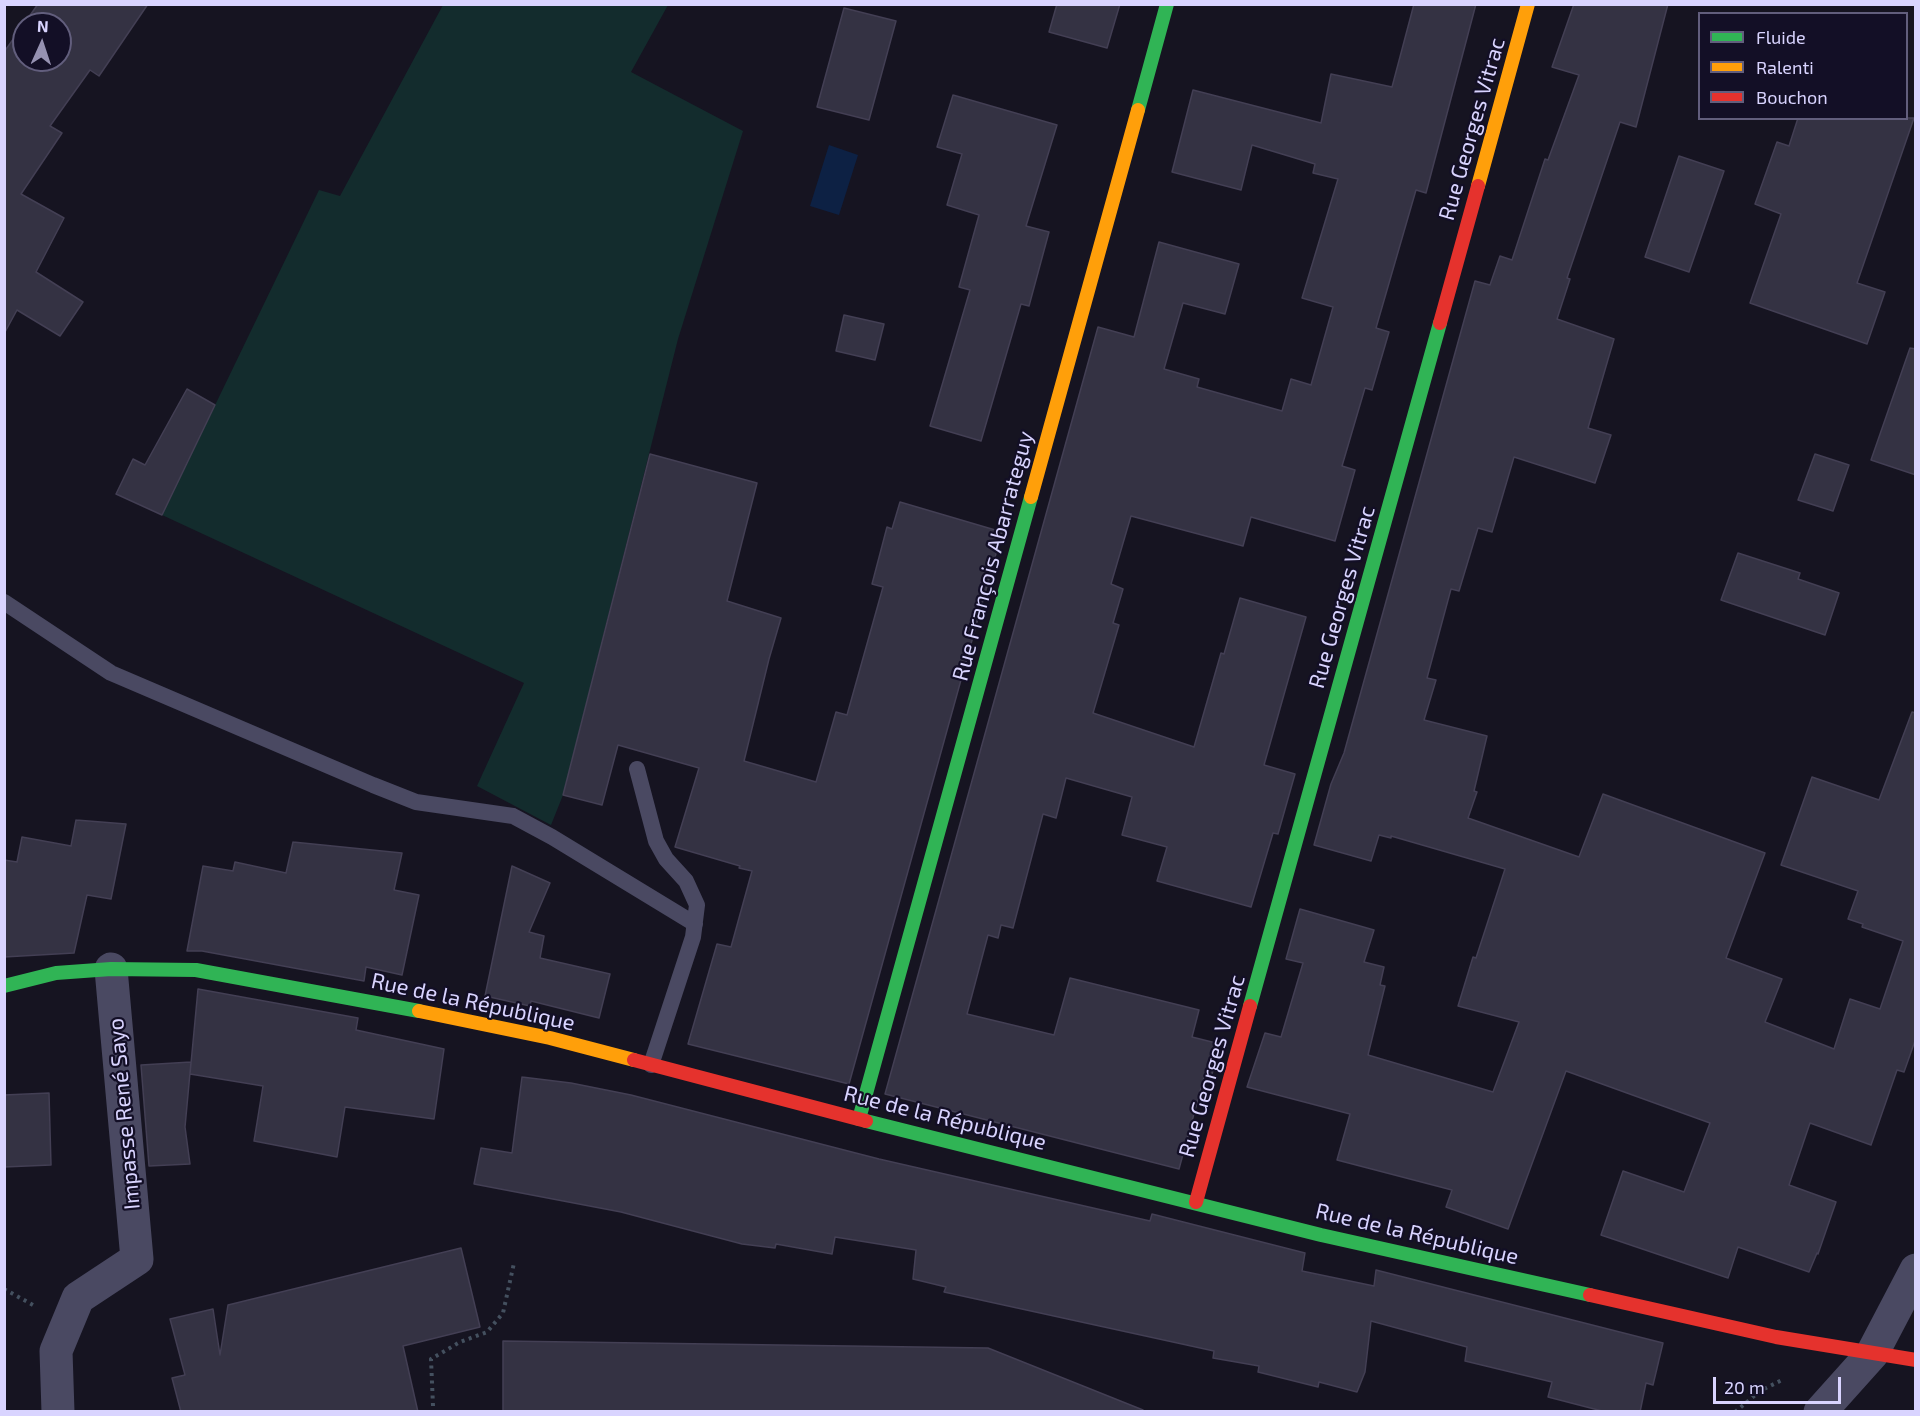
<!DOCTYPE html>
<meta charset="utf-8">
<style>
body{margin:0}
#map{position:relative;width:1920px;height:1416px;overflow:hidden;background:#161421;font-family:"Exo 2",sans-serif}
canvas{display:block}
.frame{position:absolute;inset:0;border:6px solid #d9d4ff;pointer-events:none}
.legend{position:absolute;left:1698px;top:12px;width:210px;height:108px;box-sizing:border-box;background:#130f26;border:2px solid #625e7d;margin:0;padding:8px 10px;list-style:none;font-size:18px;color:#d9d4ff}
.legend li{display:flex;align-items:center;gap:12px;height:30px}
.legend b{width:30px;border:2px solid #625e7d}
.north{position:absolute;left:12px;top:12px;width:60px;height:60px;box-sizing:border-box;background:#130f26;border:2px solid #625e7d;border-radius:50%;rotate:3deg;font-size:16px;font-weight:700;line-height:24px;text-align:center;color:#d9d4ff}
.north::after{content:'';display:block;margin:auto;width:21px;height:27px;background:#9591b1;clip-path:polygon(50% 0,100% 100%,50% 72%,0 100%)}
.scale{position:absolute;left:1713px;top:1377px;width:128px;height:27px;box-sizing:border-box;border:3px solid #d9d4ff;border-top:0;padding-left:8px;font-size:18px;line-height:21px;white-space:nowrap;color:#d9d4ff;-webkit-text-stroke:4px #130f26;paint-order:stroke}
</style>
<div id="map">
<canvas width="1920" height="1416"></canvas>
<div class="frame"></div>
<ul class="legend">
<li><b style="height:8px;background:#30b455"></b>Fluide</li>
<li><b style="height:8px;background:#ff9f0a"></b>Ralenti</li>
<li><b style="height:8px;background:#e5322d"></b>Bouchon</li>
</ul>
<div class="north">N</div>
<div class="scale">20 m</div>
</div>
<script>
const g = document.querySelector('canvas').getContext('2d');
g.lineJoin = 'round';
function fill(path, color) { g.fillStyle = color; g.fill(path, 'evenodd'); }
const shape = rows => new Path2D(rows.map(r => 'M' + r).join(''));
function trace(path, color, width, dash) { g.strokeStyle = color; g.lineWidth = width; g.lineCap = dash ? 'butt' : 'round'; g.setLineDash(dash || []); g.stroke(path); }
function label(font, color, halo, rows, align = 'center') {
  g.font = font + ' "Exo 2",sans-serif'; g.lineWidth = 4.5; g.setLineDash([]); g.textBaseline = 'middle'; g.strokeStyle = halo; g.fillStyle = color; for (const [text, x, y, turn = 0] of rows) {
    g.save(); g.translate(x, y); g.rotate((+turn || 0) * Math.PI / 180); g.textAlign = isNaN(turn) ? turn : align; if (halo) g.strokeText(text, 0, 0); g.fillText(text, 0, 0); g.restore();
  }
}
fill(shape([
 [443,5,668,5,631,72,743,131,678,339,563,795,551,825,477,786,524,683,162,515,319,190,340,196]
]), '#132c2d');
fill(shape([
 [829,145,858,155,839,215,810,206]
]), '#0d2144');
const building = shape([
 [38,4,148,4,99,76,90,70,50,126,62,133,21,194,64,218,36,272,83,302,60,336,17,310,4,334,4,52,24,24,24,60,60,60,60,24,24,24,38,4],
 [1057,4,1120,4,1107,48,1049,32,1057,4],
 [1414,4,1476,4,1426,193,1416,190,1376,328,1389,332,1372,390,1365,388,1342,466,1355,470,1335,541,1251,517,1243,546,1131,516,1111,584,1123,589,1113,623,1119,625,1093,713,1194,747,1221,653,1224,654,1240,598,1306,617,1264,765,1295,774,1278,834,1273,833,1251,907,1157,881,1167,847,1122,835,1132,797,1066,778,1056,818,1043,814,1013,928,1001,925,998,938,988,935,967,1014,1054,1035,1070,978,1199,1010,1192,1037,1220,1044,1211,1078,1204,1077,1179,1169,885,1094,1098,327,1134,337,1159,242,1239,264,1225,314,1183,303,1164,369,1199,379,1197,387,1282,411,1291,379,1311,385,1333,307,1302,298,1338,179,1313,173,1315,164,1252,145,1241,190,1172,172,1193,90,1321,123,1331,74,1392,87,1414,4],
 [1574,4,1668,4,1636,127,1620,122,1567,278,1570,279,1557,319,1614,339,1588,428,1611,435,1595,483,1514,457,1492,532,1478,528,1459,591,1451,589,1427,678,1436,680,1424,720,1487,736,1474,791,1477,792,1468,818,1579,857,1603,794,1765,853,1726,958,1782,979,1765,1022,1834,1049,1850,999,1880,1009,1903,941,1862,927,1863,924,1848,919,1858,891,1781,865,1812,777,1879,800,1912,712,1916,713,1916,1038,1904,1072,1897,1070,1871,1145,1810,1123,1789,1185,1836,1202,1818,1254,1817,1253,1809,1272,1738,1247,1728,1278,1601,1235,1623,1171,1684,1192,1710,1123,1566,1071,1508,1229,1446,1207,1452,1190,1337,1160,1350,1114,1247,1087,1265,1033,1281,1037,1303,963,1286,959,1300,909,1374,930,1364,962,1384,967,1380,985,1385,986,1368,1055,1493,1092,1519,1022,1458,1006,1473,957,1476,958,1505,869,1391,836,1391,838,1379,835,1371,861,1314,845,1331,784,1344,753,1475,281,1490,285,1500,256,1512,260,1545,159,1548,160,1579,75,1552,67,1574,4],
 [844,8,896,21,869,120,817,107,844,8],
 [953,95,1057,125,1026,226,1049,232,1029,306,1021,304,981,441,930,426,970,290,959,287,979,215,947,205,962,154,937,147,953,95],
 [1798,118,1914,118,1857,283,1885,292,1867,344,1750,303,1781,214,1755,204,1777,142,1789,146,1798,118],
 [1679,156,1724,171,1689,272,1645,257,1679,156],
 [844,315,884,324,875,360,836,351,844,315],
 [1910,348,1916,349,1916,475,1871,460,1910,348],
 [187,389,215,405,162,515,116,494,133,459,145,465,187,389],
 [650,454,757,483,727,601,781,618,769,659,744,761,816,782,836,712,847,715,883,587,872,584,887,527,892,529,900,502,1002,532,849,1084,688,1044,717,944,731,947,752,871,739,868,740,866,675,847,699,768,618,745,602,805,563,795,650,454],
 [1815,454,1849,465,1833,511,1798,500,1815,454],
 [1738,553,1800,573,1798,579,1839,593,1825,635,1721,600,1738,553],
 [76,820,126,824,111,899,87,895,74,953,4,957,4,860,17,862,22,837,71,846,76,820],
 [293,842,402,853,394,890,419,895,402,975,366,967,364,981,202,951,187,951,203,866,233,871,235,862,286,873,293,842],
 [512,866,550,883,529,932,544,936,540,958,610,974,599,1018,531,1001,530,1006,485,996,512,866],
 [198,989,358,1018,356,1030,444,1049,434,1119,345,1107,337,1157,254,1141,263,1086,190,1074,198,989],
 [191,1062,185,1127,190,1164,149,1166,141,1065,191,1062],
 [522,1077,571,1083,631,1095,879,1159,1150,1221,1152,1214,1305,1253,1302,1271,1374,1286,1376,1270,1663,1343,1653,1385,1646,1383,1640,1412,1602,1411,1548,1397,1552,1382,1465,1361,1467,1347,1371,1321,1365,1372,1357,1392,1319,1382,1318,1387,1258,1372,1259,1366,1213,1358,1214,1351,944,1292,946,1287,913,1279,916,1250,835,1237,832,1254,776,1244,775,1248,742,1244,621,1212,474,1184,481,1148,512,1153,522,1077],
 [49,1093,51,1165,4,1167,4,1095,49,1093],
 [461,1248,480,1327,403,1346,418,1412,181,1412,172,1378,185,1375,170,1319,213,1309,220,1355,228,1305,461,1248],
 [503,1341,988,1348,1143,1410,1143,1412,503,1412,503,1341]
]);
fill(building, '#343243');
trace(building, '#433f54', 1.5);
trace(shape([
 [4,1289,33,1305],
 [433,1406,431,1359,460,1342,487,1332,503,1313,514,1263],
 [1735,1412,1760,1391,1784,1379]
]), '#44505f', 4, [3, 4.5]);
trace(shape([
 [4,602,111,673,373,785,416,802,513,816,552,837,695,924],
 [637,769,656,841,666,859,686,881,697,905,693,937,651,1065]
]), '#4a4962', 16);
trace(shape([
 [58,1412,56,1351,78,1298,137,1259,111,969],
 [1820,1412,1872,1354,1916,1270]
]), '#4a4962', 33);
trace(shape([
 [1138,110,1167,4],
 [4,986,56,973,111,969,196,970,419,1011],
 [1250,1006,1440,323],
 [859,1119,1031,497],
 [866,1121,1321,1235,1590,1295]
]), '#30b455', 14);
trace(shape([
 [1478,186,1528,4],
 [1031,497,1138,110],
 [419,1011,550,1038,634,1060]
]), '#ff9f0a', 14);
trace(shape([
 [1440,323,1478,186],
 [634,1060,866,1121],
 [1196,1202,1250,1006],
 [1590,1295,1776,1337,1916,1360]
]), '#e5322d', 14);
label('22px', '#d9d4ff', '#130f26', [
 ["Rue Georges Vitrac",1472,129,-74],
 ["Rue François Abarrateguy",993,556,-75],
 ["Rue Georges Vitrac",1342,597,-74],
 ["Rue de la République",473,1002,12],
 ["Rue Georges Vitrac",1212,1066,-74],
 ["Impasse René Sayo",124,1114,-95],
 ["Rue de la République",945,1118,14],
 ["Rue de la République",1417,1234,13]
]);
</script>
